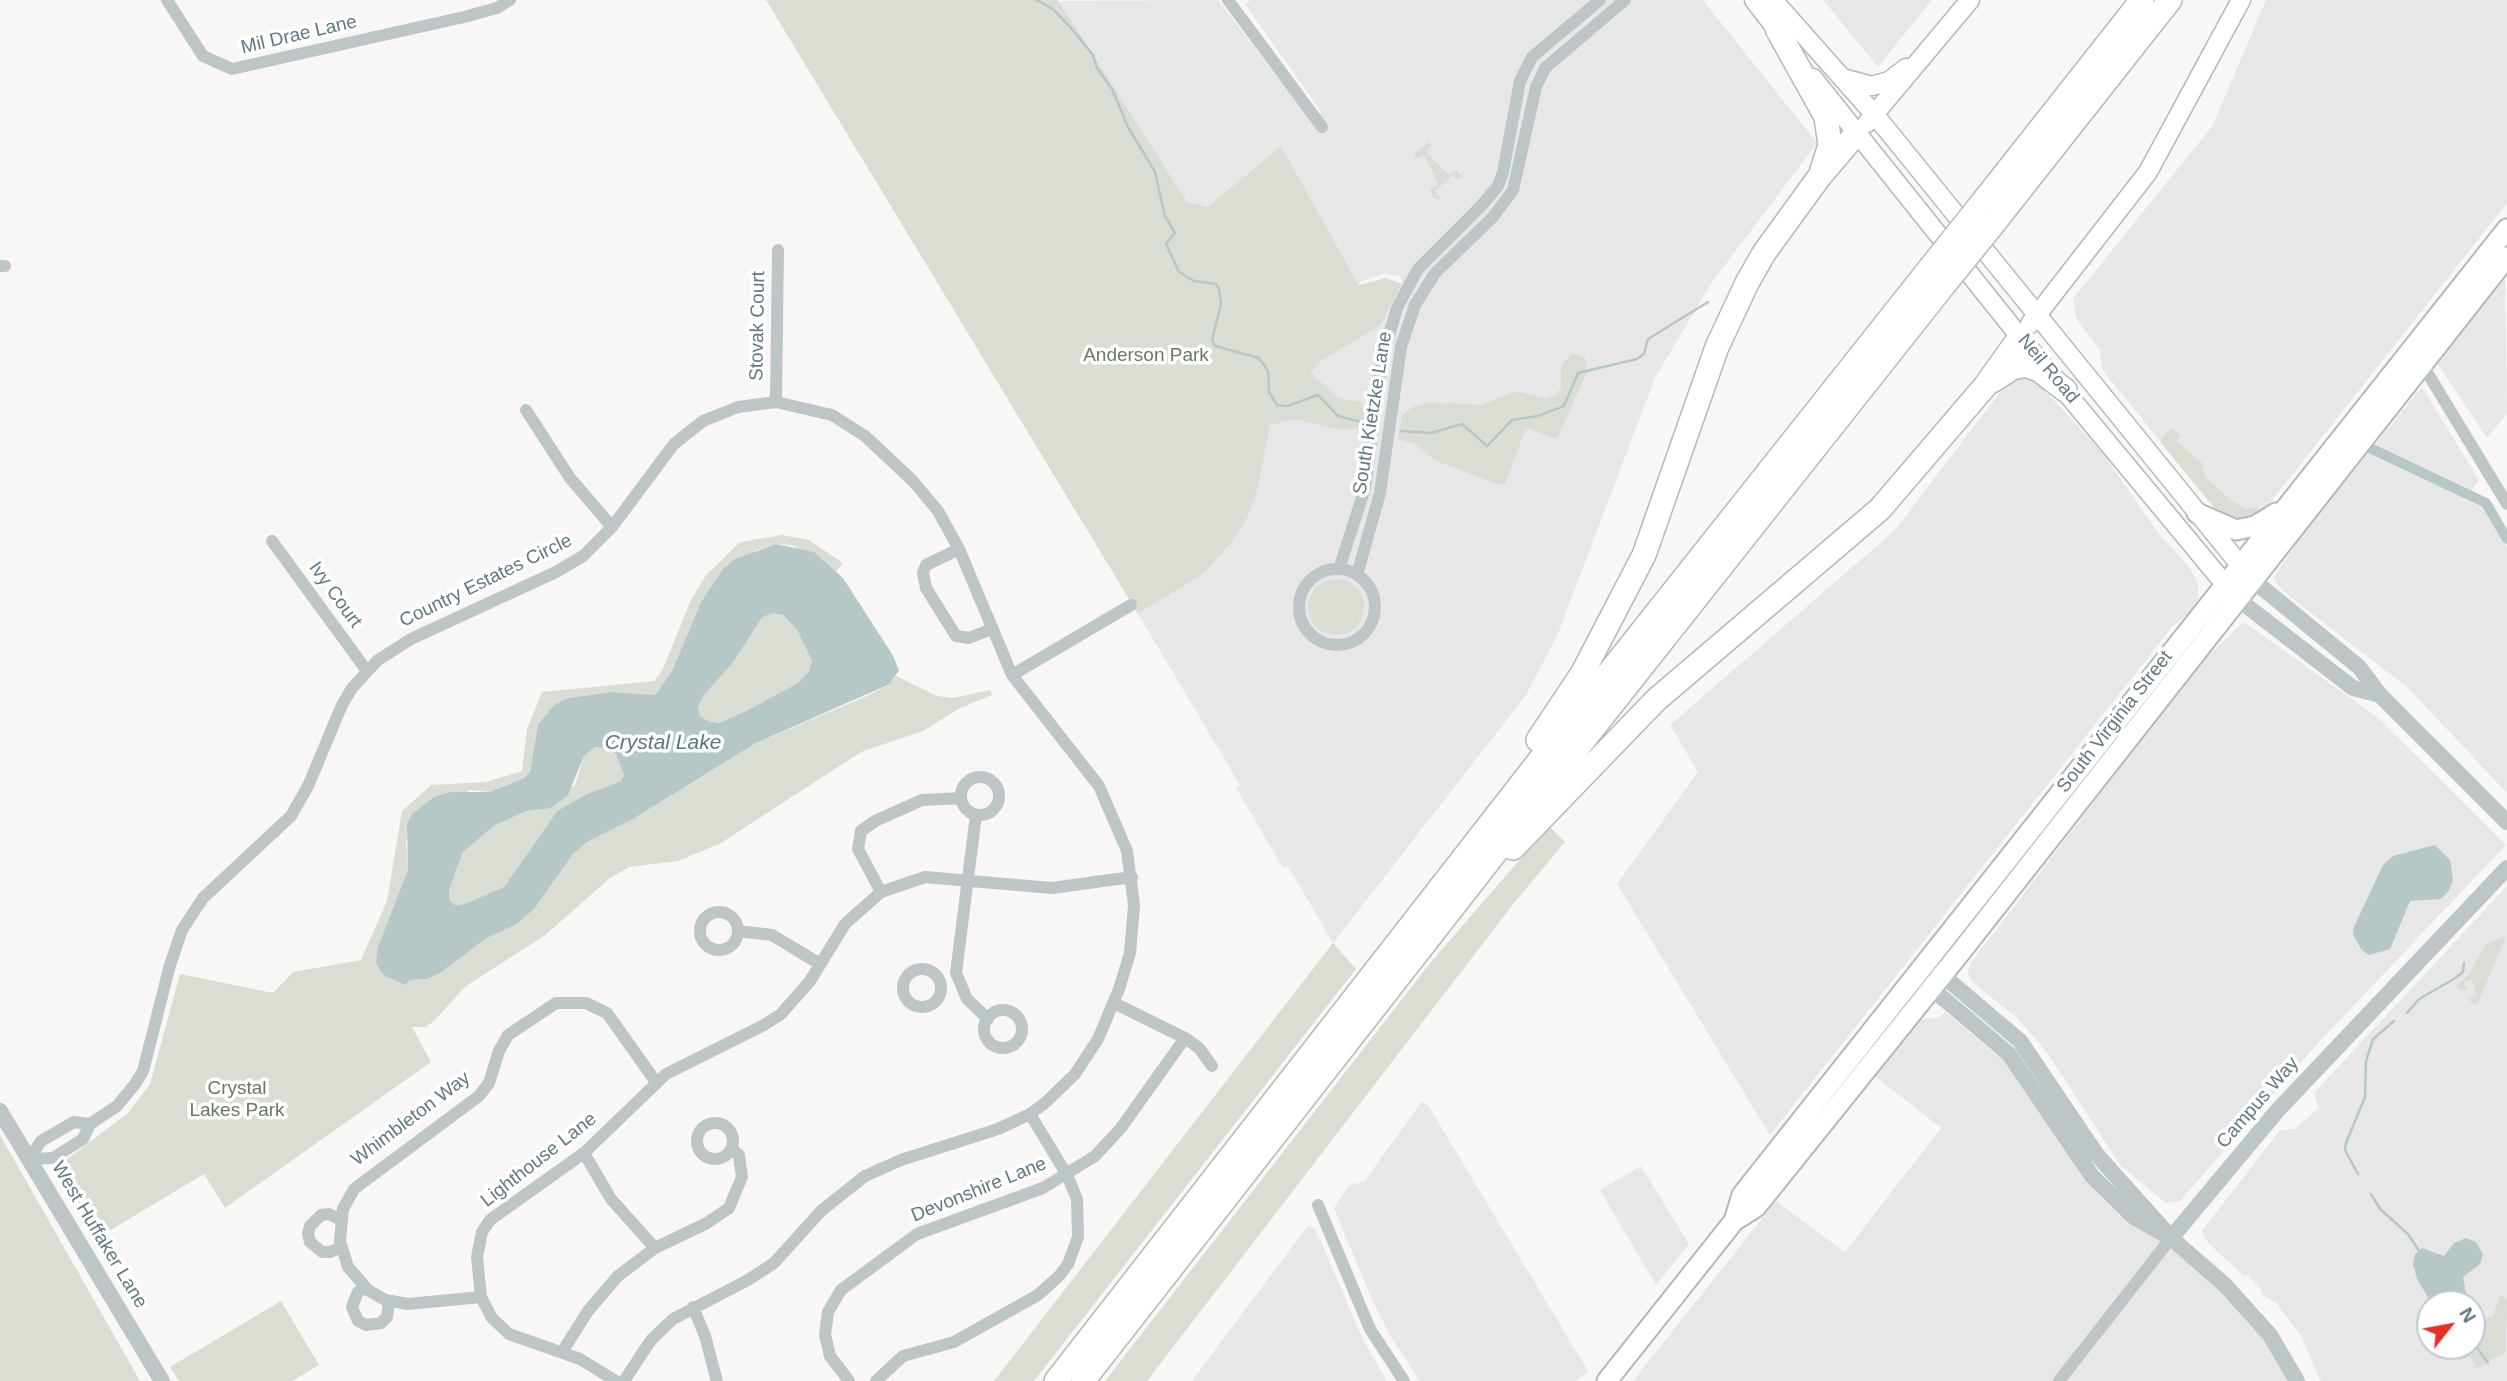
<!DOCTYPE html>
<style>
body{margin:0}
#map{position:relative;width:2507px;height:1381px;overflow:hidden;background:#f8f7f5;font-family:Arial,sans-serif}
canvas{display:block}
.north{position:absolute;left:2416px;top:1290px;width:70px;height:70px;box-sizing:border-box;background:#fff;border:2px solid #c0c9cd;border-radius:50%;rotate:59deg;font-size:19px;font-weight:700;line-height:28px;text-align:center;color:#627981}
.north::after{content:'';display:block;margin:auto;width:24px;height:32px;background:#e82e25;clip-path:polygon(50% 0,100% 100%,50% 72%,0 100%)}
</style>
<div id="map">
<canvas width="2507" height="1381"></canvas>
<div class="north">N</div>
</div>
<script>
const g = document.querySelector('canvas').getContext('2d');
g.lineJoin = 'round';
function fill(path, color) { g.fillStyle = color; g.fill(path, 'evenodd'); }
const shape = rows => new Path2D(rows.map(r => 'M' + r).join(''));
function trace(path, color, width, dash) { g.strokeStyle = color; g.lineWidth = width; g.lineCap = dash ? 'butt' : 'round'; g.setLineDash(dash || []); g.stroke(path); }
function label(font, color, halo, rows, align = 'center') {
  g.font = font + ' Arial,sans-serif'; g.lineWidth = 7; g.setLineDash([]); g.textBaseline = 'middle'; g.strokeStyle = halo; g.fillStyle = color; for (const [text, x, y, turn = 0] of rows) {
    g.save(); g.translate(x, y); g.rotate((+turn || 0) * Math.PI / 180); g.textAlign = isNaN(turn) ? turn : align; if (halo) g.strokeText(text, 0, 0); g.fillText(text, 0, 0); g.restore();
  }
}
fill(shape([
 [1218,0,1311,121,1321,112,1245,4,1251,0,1703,0,1817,143,1710,285,1655,378,1557,636,1526,695,1333,943,1288,866,1283,868,1236,788,1240,785,1138,614,1203,574,1247,516,1258,488,1270,425,1319,362,1381,325,1402,284,1400,276,1382,274,1358,283,1281,146,1188,222,1059,1],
 [1823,0,1932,0,1878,67],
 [2266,0,2507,0,2507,203,2262,513,2210,503,2102,369,2100,350,2076,318,2073,299,2213,125],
 [2505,276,2507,414,2487,438,2437,363],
 [2031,376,2101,451,2159,534,2190,568,2198,584,2198,599,2192,611,2173,626,1770,1135,1617,884,1698,772,1670,725,1894,531,2012,377],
 [2422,387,2479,480,2464,500,2483,507,2507,548,2507,793,2408,688,2283,591,2273,578,2306,529],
 [2244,622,2377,717,2506,845,2319,1042,2180,1201,2166,1203,2121,1166,2046,1051,2016,1017,1972,982,1968,974,1970,964,2202,661],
 [2507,886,2507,1381,2321,1381,2300,1334,2276,1303,2261,1294,2261,1289,2247,1275,2244,1276,2208,1243,2202,1231,2280,1130,2295,1129,2319,1108,2314,1093],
 [2430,1304,2472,1304,2472,1346,2430,1346],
 [1945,1012,1998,1056,2003,1050,2087,1172,2230,1288,2297,1381,1633,1381,1776,1201,1845,1252,1941,1128,1875,1076,1918,1019,1938,1018],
 [1422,1101,1428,1105,1588,1371,1576,1381,1420,1381,1390,1335,1370,1295,1334,1208,1349,1185,1364,1182],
 [1641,1166,1689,1244,1656,1285,1600,1190],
 [1308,1226,1314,1228,1320,1239,1362,1338,1387,1381,1192,1381]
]), '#e6e7e6');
fill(shape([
 [766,0,1058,0,1187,202,1207,207,1281,146,1359,285,1386,278,1402,284,1381,325,1319,362,1311,373,1338,398,1360,402,1366,410,1363,424,1355,429,1340,430,1294,419,1270,425,1258,488,1248,516,1231,543,1203,574,1138,614],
 [1429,142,1432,145,1426,152,1449,175,1456,170,1462,176,1458,180,1453,175,1435,191,1440,198,1438,199,1432,197,1430,188,1438,185,1433,172,1424,155,1416,159,1414,154],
 [1573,353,1585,358,1587,372,1557,439,1526,428,1505,484,1500,485,1434,460,1416,444,1398,439,1402,415,1413,407,1431,402,1481,405,1516,391,1547,399,1555,395,1561,388,1561,365],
 [2172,429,2181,435,2176,441,2202,463,2205,477,2232,501,2246,509,2256,507,2262,513,2255,518,2236,520,2218,512,2161,443,2163,436],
 [782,535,809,540,843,563,836,572,792,545,776,544,757,550,722,570,701,602,672,671,655,695,610,692,569,698,555,704,538,724,530,772,524,778,490,792,470,790,406,840,408,870,403,889,378,947,410,980,427,979,485,939,517,924,535,908,573,854,587,842,633,819,756,743,867,696,890,684,896,676,937,696,953,698,990,690,992,695,960,708,923,731,861,752,721,843,678,861,629,867,610,878,544,936,466,986,433,1022,425,1027,412,1027,431,1062,225,1208,204,1174,94,1240,54,1174,54,1169,128,1113,150,1084,180,974,273,993,293,972,361,960,387,901,402,811,431,785,486,782,522,771,527,729,542,692,654,681,662,671,691,600,706,575,740,542],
 '1308 607a28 28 0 1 1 56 0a28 28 0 1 1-56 0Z',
 [773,612,783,615,797,630,812,661,809,671,798,683,748,710,717,723,708,721,700,716,698,707,704,695,762,617],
 [595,747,606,748,616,753,624,775,621,781,587,794,557,811,504,887,464,904,455,905,448,900,449,890,463,852,495,825,527,811,538,810,575,785,584,756],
 [1549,826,1565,842,1514,903,1147,1381,1105,1381,1431,962],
 [2503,936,2505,939,2477,1005,2473,1004,2468,999,2476,995,2472,979,2464,982,2467,990,2458,990,2457,986,2467,977,2486,945],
 [1333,943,1356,969,1034,1381,994,1381],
 [0,1135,140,1381,0,1381],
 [2500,1296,2507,1299,2505,1352,2477,1368,2470,1356,2459,1361,2458,1346,2472,1346,2472,1335,2489,1317,2492,1318],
 [281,1301,319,1365,292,1381,179,1381,170,1367]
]), '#d9ddd4');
fill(shape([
 [776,544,814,552,843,578,892,654,899,670,890,684,756,743,633,819,587,842,573,854,535,908,517,924,485,939,440,973,427,979,410,980,405,985,383,975,376,963,378,947,408,870,407,825,412,814,434,797,451,792,490,792,524,778,530,772,538,724,555,704,569,698,610,692,655,695,672,671,701,602,722,570,735,559],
 [773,613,783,615,797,630,812,661,809,671,798,683,748,710,718,723,708,721,700,716,698,707,704,695,733,662,762,617],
 [595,747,606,748,616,754,624,775,621,781,587,794,557,811,504,887,464,904,455,905,449,900,449,890,463,852,495,825,527,811,551,808,568,795,584,756],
 [2435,845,2450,860,2453,879,2449,891,2440,899,2410,901,2390,949,2369,955,2361,949,2353,934,2354,927,2383,865,2393,856],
 [2466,1238,2476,1242,2483,1254,2480,1264,2463,1277,2468,1304,2432,1304,2417,1279,2413,1264,2415,1254,2422,1248,2444,1256,2454,1243]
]), '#b6c7c8');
trace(shape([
 [1036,0,1053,9,1072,29,1093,55,1097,68,1112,89,1128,127,1155,172,1165,216,1175,233,1166,244,1179,272,1194,281,1216,284,1219,289,1221,304,1212,340,1215,346,1259,358,1268,371,1269,392,1277,405,1288,406,1318,395,1338,416,1365,423],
 [1401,431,1431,433,1462,424,1487,446,1512,420,1538,416,1564,406,1578,373,1637,359,1644,354,1648,339,1708,302],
 [2407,1013,2419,999,2454,979,2463,972,2464,963],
 [2358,1174,2345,1150,2346,1143,2365,1097,2366,1061,2373,1039,2394,1021],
 [2371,1194,2380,1209,2408,1234,2419,1251],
 [2472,1341,2488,1363]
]), '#b6c7c8', 2.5);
trace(shape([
 [2370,448,2486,503,2507,539]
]), '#b6c7c8', 10);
const secondary = shape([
 [1754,0,1784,39],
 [1773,0,1875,115,2249,576],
 [1813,78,2020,337,2233,594],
 [1846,79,1872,86,1889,81,1906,68],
 [1867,123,1970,0],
 [2030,324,2148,172,2241,0]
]);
const primary = shape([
 [2197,513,2236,530,2255,526,2276,513],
 [1734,1221,1756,1207,1960,953,2507,257],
 [1607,1381,1734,1221,1742,1195,2507,229]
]);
const motorway = shape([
 [1777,29,1826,117,1830,145,1822,170],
 [1981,204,2142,0],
 [1995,222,2170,0],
 [1992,381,2012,368,2026,365,2039,370,2065,390],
 [1538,740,1582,674,1644,555,1717,347,1747,283,1764,253,1820,176,1856,134],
 [1513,848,1656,700,1880,509,1986,385,2020,337],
 [1056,1381,1539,761,1930,268],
 [1083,1381,1549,784,1944,285]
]);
trace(secondary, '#b0b9bc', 21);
trace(primary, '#b2b9bc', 23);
trace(motorway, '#b4b9bb', 26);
trace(shape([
 [167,0,203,56,232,69,464,17,497,8,510,0],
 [1228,0,1322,127],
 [0,266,5,266],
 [2419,359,2507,504],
 [776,402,778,250],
 [526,410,570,478,612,527],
 [272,541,367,671],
 [959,549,926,565,923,573,926,588,956,636,969,638,992,629],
 [1339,569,1365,488,1382,360,1397,308,1418,269,1481,206,1498,186,1503,172,1520,81,1532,57,1600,0],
 '1299 607a38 38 0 1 1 76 0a38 38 0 1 1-76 0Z',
 [1357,575,1380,493,1401,347,1415,305,1435,273,1493,217,1513,190,1536,87,1545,68,1625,0],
 [1012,675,1131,605],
 '961 796a19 19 0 1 1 38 0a19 19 0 1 1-38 0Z',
 [976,815,956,973,967,999,988,1019],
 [881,892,858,849,861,831,875,821,922,800,961,798],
 '700 931a19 19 0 1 1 38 0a19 19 0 1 1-38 0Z',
 [738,931,772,935,820,964],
 '903 988a19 19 0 1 1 38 0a19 19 0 1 1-38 0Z',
 [1114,1003,1185,1038,1199,1048,1212,1066],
 '984 1029a19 19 0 1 1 38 0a19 19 0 1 1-38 0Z',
 '697 1141a18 18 0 1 1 36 0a18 18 0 1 1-36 0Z',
 [90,1124,74,1122,41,1141,29,1159,53,1158,83,1139,90,1124,117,1106,135,1084,143,1071,170,965,182,930,203,898,291,816,308,786,342,705,352,688,378,660,411,639,556,572,583,556,612,527,674,444,703,421,738,407,776,402,832,415,865,436,913,481,938,511,959,549,1012,675,1099,786,1127,851,1134,905,1130,953,1119,989,1098,1039,1075,1074,1045,1103,1030,1114,998,1129,901,1160,865,1176,821,1211,774,1263,748,1280,673,1319,651,1340,624,1381],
 [584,1153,611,1199,655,1248],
 [1318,1205,1370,1329,1404,1381],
 [341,1220,329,1214,321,1215,310,1226,308,1234,310,1242,322,1252,330,1252,341,1247],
 [366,1288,358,1292,352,1307,358,1321,366,1325,381,1323,387,1317,389,1301],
 [481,1297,408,1304,385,1300,368,1290,348,1267,340,1241,343,1209,354,1189,479,1096,489,1083,499,1051,508,1035,556,1003,586,1003,607,1013,656,1082],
 [693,1307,705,1336,717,1381],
 [562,1352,588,1311,618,1276,655,1248,707,1223,729,1208,742,1177,739,1155,732,1149],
 [616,1381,580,1359,509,1334,492,1318,481,1297,477,1257,482,1232,490,1220,584,1153,666,1074,764,1025,781,1014,810,981,845,924,881,892,925,877,1052,888,1132,877],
 [849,1381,830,1356,825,1335,828,1312,841,1290,917,1234,1043,1188,1095,1156,1121,1128,1185,1038],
 [876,1381,903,1356,954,1342,1038,1295,1059,1276,1068,1264,1078,1237,1077,1199,1067,1175,1030,1114],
 [2059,1381,2171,1238]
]), '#bec5c7', 12);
trace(shape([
 [2254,581,2359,667,2380,695,2507,822],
 [2239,600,2353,688,2380,695],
 [1934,968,2020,1041,2097,1155,2167,1233],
 [1924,982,2009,1054,2092,1176,2134,1217,2171,1238,2225,1285,2270,1335,2297,1381],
 [0,1111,162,1381],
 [2171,1238,2277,1111,2507,868]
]), '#bec5c7', 16);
trace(secondary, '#fff', 18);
trace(primary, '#fff', 19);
trace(motorway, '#fff', 23);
const motorwayBridge = shape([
 [1930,268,1981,204],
 [1944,285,1995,222]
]);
trace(motorwayBridge, '#b4b9bb', 26, []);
trace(motorwayBridge, '#fff', 23);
label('19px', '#627981', '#fff', [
 ["Mil Drae Lane",299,35,-13],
 ["Stovak Court",758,326,-89],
 ["Neil Road",2048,369,50],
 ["South Kietzke Lane",1373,413,-81],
 ["Country Estates Circle",486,581,-26],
 ["Ivy Court",335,595,54],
 ["South Virginia Street",2115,722,-52],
 ["Campus Way",2258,1103,-49],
 ["Whimbleton Way",411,1119,-37],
 ["Lighthouse Lane",539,1160,-38],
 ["Devonshire Lane",979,1190,-22],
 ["West Huffaker Lane",99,1235,59]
]);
label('19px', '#6a7961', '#fff', [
 ["Anderson Park",1146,356],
 ["Crystal",237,1089],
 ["Lakes Park",237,1111]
]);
label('italic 21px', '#5d787c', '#fff', [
 ["Crystal Lake",663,743]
]);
</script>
